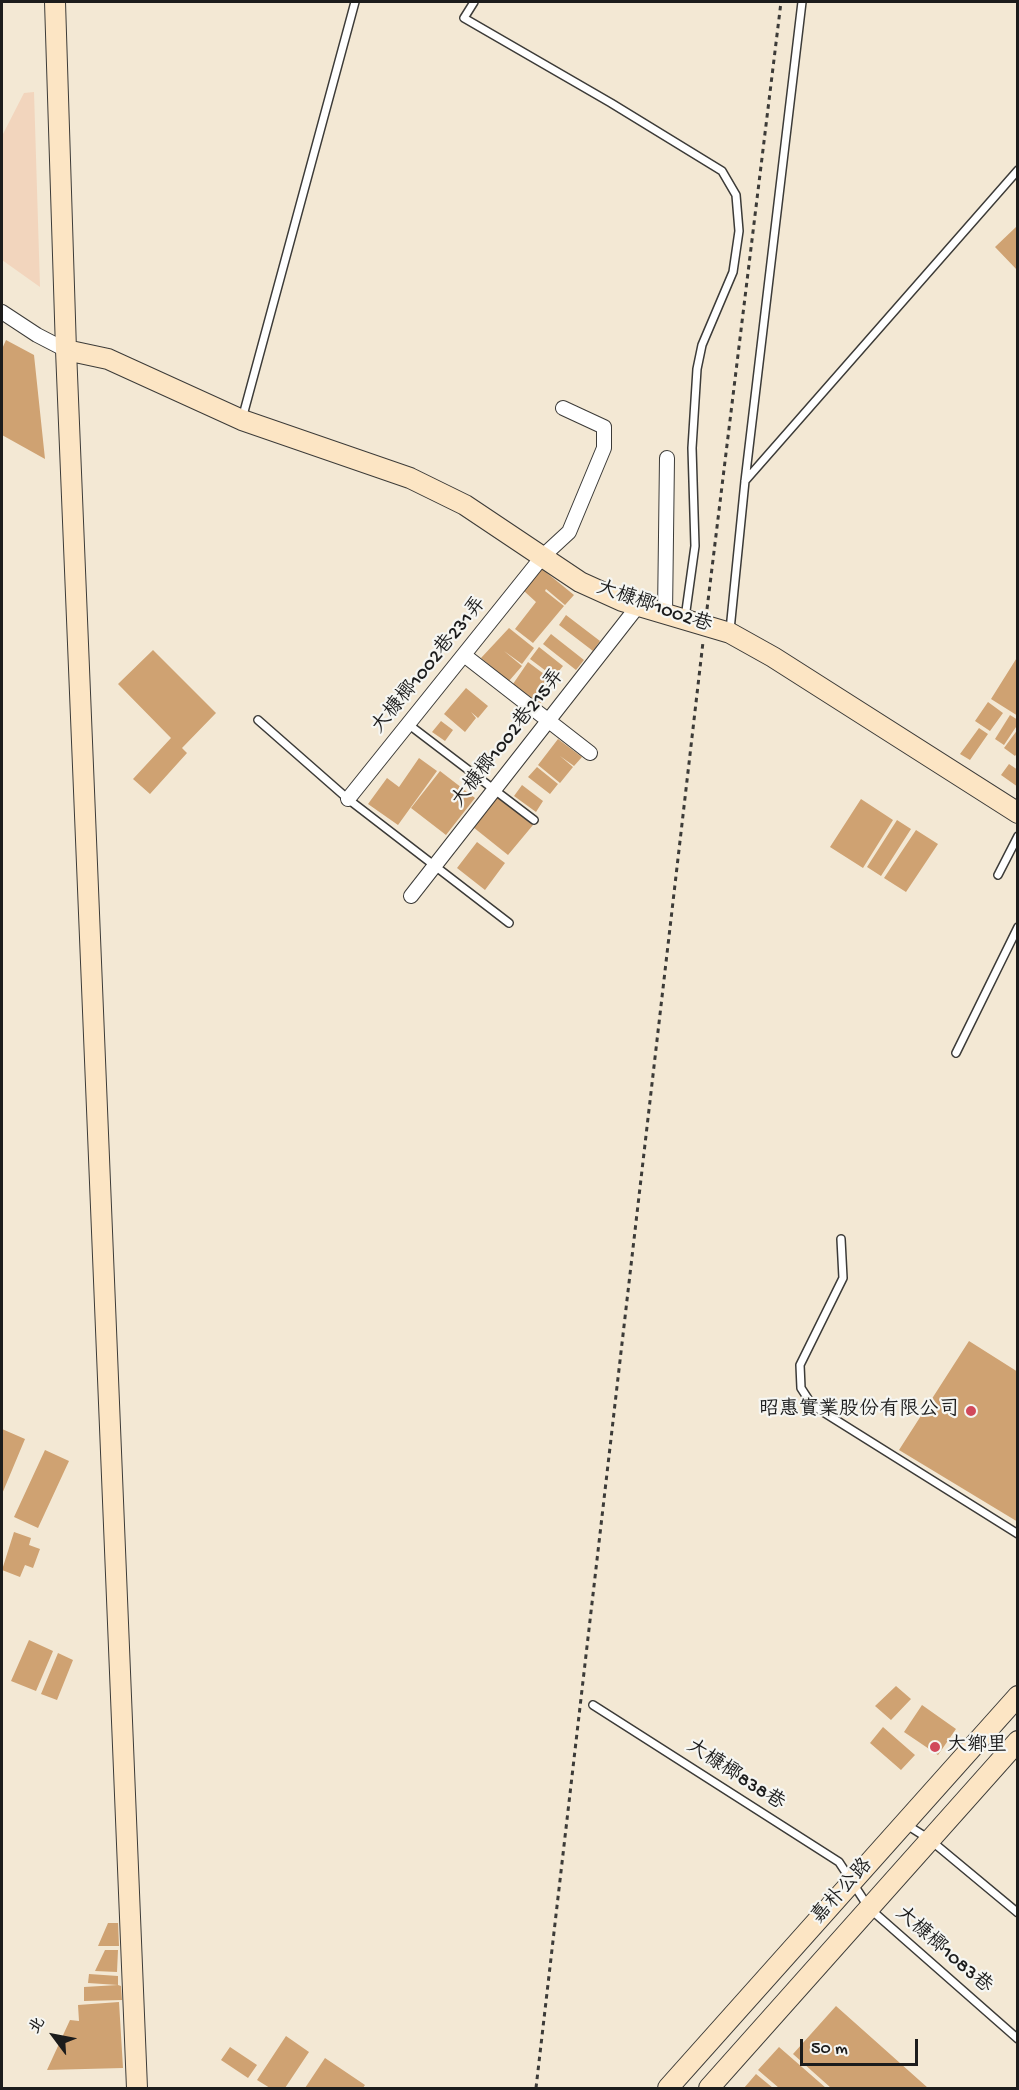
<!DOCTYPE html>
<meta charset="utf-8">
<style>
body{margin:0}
#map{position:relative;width:1019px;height:2090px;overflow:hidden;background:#f3e8d4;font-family:"Gochi Hand","LXGW WenKai TC",sans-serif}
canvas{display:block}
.frame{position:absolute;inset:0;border:3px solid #1c1c1c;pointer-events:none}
.north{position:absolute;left:24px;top:2006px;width:60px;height:60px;-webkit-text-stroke:4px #f6f6f2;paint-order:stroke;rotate:302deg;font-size:16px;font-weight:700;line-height:24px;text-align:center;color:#1c1c1c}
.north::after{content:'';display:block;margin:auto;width:21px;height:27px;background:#1c1c1c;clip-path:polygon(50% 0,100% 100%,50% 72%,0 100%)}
.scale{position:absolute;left:800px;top:2039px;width:118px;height:27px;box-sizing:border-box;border:3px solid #1c1c1c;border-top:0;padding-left:8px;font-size:18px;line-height:21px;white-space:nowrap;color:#1c1c1c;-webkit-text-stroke:4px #f6f6f2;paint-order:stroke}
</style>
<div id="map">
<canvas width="1019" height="2090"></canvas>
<div class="frame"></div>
<div class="north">北</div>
<div class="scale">50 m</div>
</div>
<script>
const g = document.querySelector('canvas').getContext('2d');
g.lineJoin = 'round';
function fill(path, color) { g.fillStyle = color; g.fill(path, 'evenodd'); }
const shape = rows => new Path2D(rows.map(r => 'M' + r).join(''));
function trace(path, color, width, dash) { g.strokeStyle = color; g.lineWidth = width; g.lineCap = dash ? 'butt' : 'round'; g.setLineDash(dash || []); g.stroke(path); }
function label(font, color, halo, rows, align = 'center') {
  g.font = font + ' "Gochi Hand","LXGW WenKai TC",sans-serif'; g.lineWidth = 4.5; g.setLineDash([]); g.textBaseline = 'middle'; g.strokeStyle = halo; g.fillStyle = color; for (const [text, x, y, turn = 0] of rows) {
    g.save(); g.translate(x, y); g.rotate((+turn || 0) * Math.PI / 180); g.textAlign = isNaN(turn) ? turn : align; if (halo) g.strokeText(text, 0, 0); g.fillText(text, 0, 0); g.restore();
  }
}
fill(shape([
 [34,92,40,287,2,260,2,221,3,218,2,136,24,93]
]), '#f2d5bd');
fill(shape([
 [1016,227,1018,228,1018,271,995,247],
 [6,340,34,355,45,459,2,435,2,349],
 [542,569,574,595,565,605,546,589,545,591,564,606,533,643,515,629,536,602,524,591],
 [566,615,600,641,593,651,559,625],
 [509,628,534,648,522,664,504,651,522,666,509,681,481,658],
 [551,634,584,660,576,670,543,644],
 [539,647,563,666,554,677,530,659],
 [153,650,216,713,182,748,187,753,150,794,133,779,171,738,118,684],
 [1018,656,1018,716,991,699],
 [528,662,556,683,540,704,513,684],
 [466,688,488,706,478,718,471,712,476,718,465,732,444,714],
 [988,702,1003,713,990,731,975,721],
 [1010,715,1018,720,1018,724,1004,745,995,739],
 [441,721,453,730,445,741,432,732],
 [979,728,988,734,970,760,960,754],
 [1018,729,1018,752,1015,756,1004,748],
 [558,739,582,757,574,766,560,756,573,767,560,783,538,765],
 [419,758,437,771,398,825,368,804,387,778,399,787],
 [1009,764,1018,770,1018,787,1001,775],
 [537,767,558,784,550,794,528,777],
 [440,771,475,798,446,835,411,808],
 [522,785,543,801,536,812,514,796],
 [498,796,533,825,508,855,473,827],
 [861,799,893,820,863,868,830,847],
 [897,820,911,829,881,876,867,867],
 [916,830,938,844,906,892,884,878],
 [477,842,505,863,485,890,457,868],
 [969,1341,1018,1372,1018,1522,899,1450],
 [2,1429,25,1439,2,1494],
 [45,1450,69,1461,38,1528,14,1517],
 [14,1532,31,1538,29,1545,40,1549,33,1568,25,1565,20,1577,2,1570],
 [29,1640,53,1651,36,1691,11,1681],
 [58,1653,73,1660,57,1700,41,1694],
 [896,1686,911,1699,891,1720,875,1706],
 [922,1705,956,1729,938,1755,904,1732],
 [883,1727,915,1755,901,1770,870,1743],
 [108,1923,118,1923,119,1946,98,1946],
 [105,1950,118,1950,117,1972,95,1971],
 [89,1974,118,1976,118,1985,88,1983],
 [118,1985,121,1986,122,2000,84,2001,84,1987],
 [119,2002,123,2068,47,2070,70,2020,79,2021,78,2005],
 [836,2006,928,2088,831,2088,793,2054],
 [286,2036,309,2052,285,2088,270,2088,257,2080],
 [230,2047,257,2065,248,2078,221,2060],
 [779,2047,826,2088,779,2088,758,2070],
 [325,2058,365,2085,363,2088,305,2088],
 [756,2074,773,2088,744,2088]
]), '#cfa272');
const lane = shape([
 [474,2,464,18,611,103,722,171,736,195,739,231,733,272,702,345,697,369,692,448,695,546,685,618],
 [242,419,355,2],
 [745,481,1018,170],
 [730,630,745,481,802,2],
 [258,720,348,799,509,923],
 [408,724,534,820],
 [998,875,1018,836],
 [956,1053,1018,927],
 [841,1239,843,1278,800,1365,801,1388,812,1405,1018,1534],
 [593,1705,839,1862,869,1908,1018,2039],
 [907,1825,929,1839,1018,1913]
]);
const street = shape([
 [2,312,37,335,66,350],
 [665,614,667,458],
 [464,655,590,753],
 [348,799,543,556,569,532,604,448,604,427,563,408],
 [411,896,638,606]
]);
const secondary = shape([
 [55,2,66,350,137,2088],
 [66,350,108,359,242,420,410,478,465,505,580,582,622,601,730,633,773,657,1018,813],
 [668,2088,1018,1696],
 [709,2088,1018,1741]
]);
trace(lane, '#3c3b38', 10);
trace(street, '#3c3b38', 16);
trace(secondary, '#3c3b38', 22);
trace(shape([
 [707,609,781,2],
 [536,2088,703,642]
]), '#3c3b38', 3, [4.5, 4.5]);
trace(lane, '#fff', 7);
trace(street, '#fff', 14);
trace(secondary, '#fce5c4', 20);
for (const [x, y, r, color] of [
 [971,1411,6,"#d1495b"],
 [935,1747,6,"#d1495b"]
]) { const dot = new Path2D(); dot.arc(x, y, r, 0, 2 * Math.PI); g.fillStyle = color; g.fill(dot); trace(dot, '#f6f6f2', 2); }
label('20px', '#1c1c1c', '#f6f6f2', [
 ["大槺榔1002巷",654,608,19],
 ["大槺榔1002巷231弄",430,666,-51],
 ["大槺榔1002巷215弄",509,739,-52],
 ["大槺榔838巷",735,1776,33],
 ["嘉朴公路",843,1892,-48],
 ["大槺榔1083巷",943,1951,41]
]);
label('20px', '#1c1c1c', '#f6f6f2', [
 ["昭惠實業股份有限公司",959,1411],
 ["大鄉里",947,1747,"left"]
], 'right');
</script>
